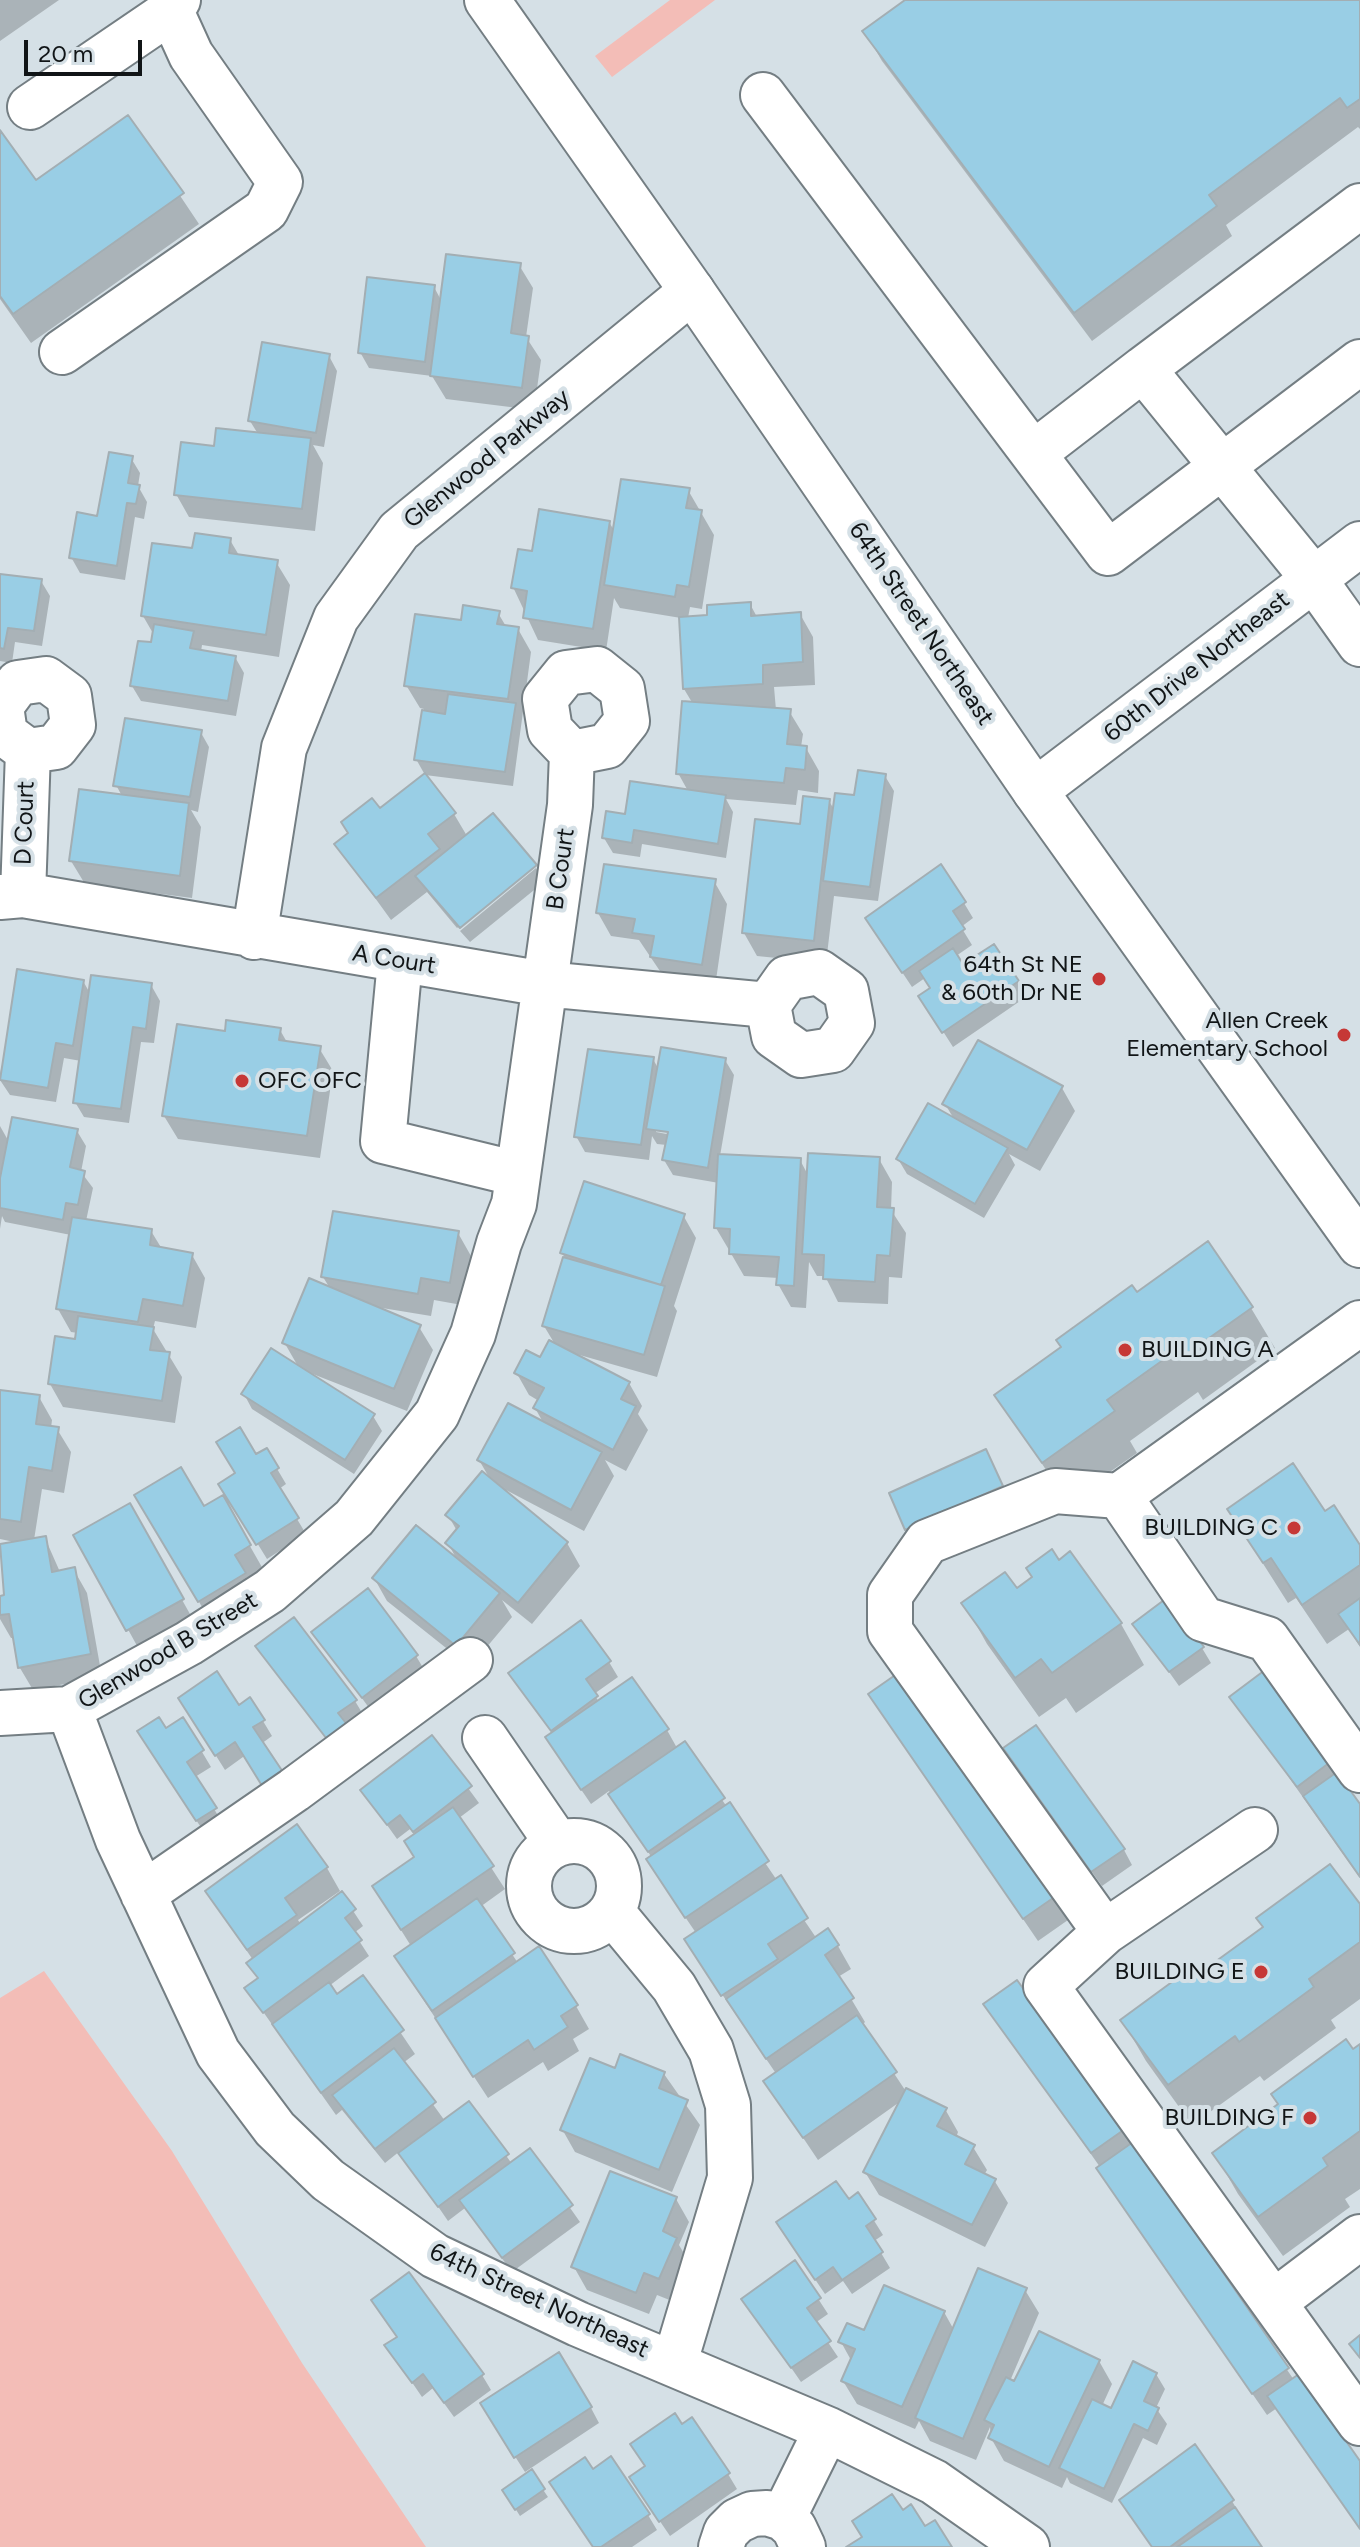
<!DOCTYPE html>
<style>
body{margin:0}
#map{position:relative;width:1360px;height:2547px;overflow:hidden;background:#d5e0e6;font-family:Figtree,sans-serif}
canvas{display:block}
.scale{position:absolute;left:24px;top:40px;width:118px;height:36px;box-sizing:border-box;border:4px solid #111517;border-top:0;padding-left:10px;font-size:24px;line-height:28px;white-space:nowrap;color:#111517;-webkit-text-stroke:6px #d5e0e6;paint-order:stroke}
</style>
<div id="map">
<canvas width="1360" height="2547"></canvas>
<div class="scale">20 m</div>
</div>
<script>
const g = document.querySelector('canvas').getContext('2d');
g.lineJoin = 'round';
function fill(path, color) { g.fillStyle = color; g.fill(path, 'evenodd'); }
const shape = rows => new Path2D(rows.map(r => 'M' + r).join(''));
function trace(path, color, width, dash) { g.strokeStyle = color; g.lineWidth = width; g.lineCap = dash ? 'butt' : 'round'; g.setLineDash(dash || []); g.stroke(path); }
function label(font, color, halo, rows, align = 'center') {
  g.font = font + ' Figtree,sans-serif'; g.lineWidth = 8; g.setLineDash([]); g.textBaseline = 'middle'; g.strokeStyle = halo; g.fillStyle = color; for (const [text, x, y, turn = 0] of rows) {
    g.save(); g.translate(x, y); g.rotate((+turn || 0) * Math.PI / 180); g.textAlign = isNaN(turn) ? turn : align; if (halo) g.strokeText(text, 0, 0); g.fillText(text, 0, 0); g.restore();
  }
}
fill(shape([
 [670,0,715,0,612,77,595,56],
 [44,1971,172,2151,302,2363,426,2547,0,2547,0,1998]
]), '#f3bdb7');
fill(shape([
 [0,0,59,0,0,41],
 [908,0,1360,0,1360,129,1358,127,1226,225,1232,236,1092,341,882,61,865,32],
 [128,118,199,224,31,343,0,299,0,133,35,183],
 [519,265,533,288,526,337,541,360,534,410,446,399,432,376,369,368,360,352,434,287,442,302],
 [329,356,337,371,324,447,313,445,323,463,315,531,189,517,176,494,216,448,258,434,250,421],
 [131,458,140,473,138,486,147,502,144,519,135,517,125,580,80,573,71,557,99,518],
 [688,490,714,535,702,609,690,607,688,618,709,617,750,604,757,617,800,614,813,637,815,685,774,687,776,710,789,711,803,734,801,747,806,748,819,771,818,793,798,790,796,805,726,799,733,812,726,858,642,844,640,857,613,853,604,838,627,817,688,791,678,773,693,704,684,689,681,618,620,608,614,598,606,651,538,640,513,587,533,554,609,522,615,532],
 [230,540,240,557,276,562,290,585,279,657,202,645,201,652,235,657,244,673,236,716,141,701,132,686,154,635,143,616],
 [0,576,41,581,50,596,42,646,15,642,12,663,0,661],
 [498,613,507,628,518,629,531,652,513,786,425,775,416,759,424,709,420,708,406,685,462,622],
 [200,731,209,747,198,812,191,810,201,827,192,898,85,884,71,861,122,796,116,785],
 [885,776,894,791,878,901,834,896,826,963,757,956,744,933,801,826,829,801,835,811],
 [379,811,454,814,467,836,534,865,457,928,427,892,391,920,336,844],
 [536,868,544,882,470,942,460,931],
 [714,881,727,904,715,987,666,980,639,940,611,936,598,913],
 [964,903,973,918,961,927,972,945,956,956,963,967,1017,982,1026,997,953,1047,930,1011,931,989,925,978,912,987,876,933],
 [83,981,91,995,151,985,160,1001,154,1043,141,1042,129,1123,84,1117,75,1102,81,1061,64,1058,56,1102,10,1095,0,1080,0,1069,1,1075],
 [280,1030,288,1044,319,1048,333,1071,320,1158,178,1139,164,1116,227,1033],
 [653,1059,659,1070,725,1060,734,1075,720,1156,800,1160,808,1175,879,1159,892,1182,891,1210,906,1233,902,1278,889,1277,888,1304,838,1302,825,1276,817,1276,809,1262,806,1308,791,1307,778,1284,779,1278,744,1276,729,1250,716,1228,719,1183,673,1175,664,1160,667,1145,657,1144,652,1136,649,1160,585,1152,576,1136],
 [656,1128,678,1132,677,1136,656,1132],
 [1062,1088,1075,1111,1040,1171,1009,1154,1015,1165,984,1218,907,1174,898,1159,954,1119,945,1104],
 [0,1126,9,1142,77,1131,86,1146,81,1172,93,1188,86,1221,151,1231,162,1249,192,1255,205,1278,196,1328,155,1321,153,1329,182,1377,175,1423,63,1407,50,1384,77,1341,78,1333,71,1332,58,1309,71,1235,5,1222,2,1216,0,1229],
 [683,1215,696,1238,674,1306,677,1311,657,1377,576,1354,629,1383,642,1406,638,1414,648,1430,626,1471,605,1460,614,1476,584,1531,506,1490,567,1543,580,1566,532,1624,502,1600,512,1617,470,1667,387,1601,374,1578,458,1562,448,1543,457,1531,448,1515,490,1479,479,1460,544,1424,535,1408,539,1401,529,1395,516,1372,541,1360,556,1346,544,1326,565,1258,562,1253],
 [458,1233,471,1256,462,1305,434,1300,431,1316,376,1307,419,1327,433,1350,407,1411,300,1369,373,1416,382,1431,354,1474,252,1409,244,1394,299,1368,284,1342,331,1290,323,1277],
 [1137,1294,1251,1308,1275,1348,1203,1400,1198,1392,1130,1441,1137,1453,1067,1502,997,1395],
 [0,1392,39,1397,52,1420,51,1428,57,1429,71,1452,64,1493,42,1489,34,1540,45,1538,60,1572,74,1570,87,1593,102,1677,33,1690,20,1668,15,1638,11,1638,0,1619,0,1598,6,1597,0,1546,19,1543,0,1539],
 [266,1450,286,1484,279,1489,306,1534,267,1559,230,1499,238,1474],
 [994,1466,1010,1502,916,1545,891,1494],
 [137,1496,203,1508,222,1497,263,1569,246,1578,257,1597,212,1624],
 [129,1505,195,1623,141,1653,76,1535],
 [1229,1510,1324,1514,1360,1549,1360,1647,1349,1629,1327,1644,1296,1598,1288,1603],
 [1070,1554,1121,1624,1144,1665,1076,1713,1066,1698,1039,1717,987,1644,964,1603,1017,1591],
 [1135,1624,1202,1648,1211,1663,1179,1686],
 [314,1632,416,1656,425,1671,372,1712],
 [258,1646,355,1701,364,1716,343,1761],
 [609,1662,618,1677,594,1694,599,1702,667,1730,677,1748,684,1744,817,1939,828,1931,838,1946,851,1969,838,1977,865,2022,862,2025,905,2090,945,2109,958,2132,956,2138,973,2147,987,2170,984,2175,994,2180,1008,2203,985,2247,879,2195,865,2172,901,2101,818,2160,765,2081,777,2075,700,1962,696,1933,662,1883,652,1858,609,1791,591,1804,556,1753,553,1734,511,1674],
 [1265,1673,1360,1807,1360,1878,1232,1697],
 [870,1695,1055,1897,1068,1920,1038,1941],
 [238,1707,263,1721,272,1736,225,1770,189,1713],
 [183,1720,211,1767,195,1777,223,1824,206,1835,148,1747],
 [431,1738,479,1803,459,1818,505,1889,480,1907,518,1963,576,2006,589,2029,573,2039,579,2051,548,2071,543,2062,488,2098,405,1972,411,1946,374,1887,416,1858,415,1836,410,1829,397,1839,362,1790],
 [1014,1764,1124,1850,1132,1865,1102,1886],
 [327,1868,340,1891,298,1920,301,1925,342,1894,363,1926,354,1933,369,1956,329,1986,336,1996,363,1977,415,2054,403,2063,445,2121,469,2103,512,2164,530,2151,580,2222,512,2272,465,2208,448,2221,400,2151,385,2163,342,2110,336,2115,247,1989,259,1980,249,1963,253,1960,207,1892],
 [1360,1908,1360,1999,1331,2020,1336,2028,1264,2081,1260,2076,1192,2125,1146,2061,1122,2020,1197,1978],
 [986,2005,1123,2130,1294,2380,1360,2464,1360,2528,1277,2408,1267,2415,1112,2191,1100,2167],
 [1360,2047,1360,2189,1345,2199,1350,2207,1283,2256,1238,2194,1215,2154],
 [616,2071,664,2074,700,2125,672,2192,575,2152,562,2129],
 [858,2195,883,2235,874,2241,890,2268,852,2294,843,2281,825,2294,787,2238],
 [676,2199,689,2222,679,2245,689,2262,672,2301,657,2295,649,2314,587,2290,574,2267],
 [795,2263,828,2314,815,2323,838,2357,801,2382,744,2300],
 [1025,2290,1039,2313,1010,2381,1015,2383,1099,2361,1112,2384,1102,2406,1112,2410,1156,2374,1165,2389,1156,2408,1167,2424,1157,2445,1143,2438,1112,2503,1070,2483,1067,2477,1062,2488,1004,2461,991,2438,990,2427,976,2460,930,2441,919,2421,915,2429,857,2404,843,2381,852,2362,841,2342,944,2312,954,2330],
 [387,2346,482,2375,491,2390,454,2417,433,2388,422,2397],
 [591,2408,599,2423,525,2472,491,2419],
 [682,2427,728,2474,737,2489,670,2536,640,2492,646,2467],
 [1195,2447,1232,2501,1259,2547,1152,2547,1130,2515],
 [592,2471,648,2515,657,2530,632,2547,594,2547],
 [531,2472,548,2497,520,2516,504,2491]
]), '#0003');
const building = shape([
 [905,0,1360,0,1360,99,1347,108,1340,98,1209,195,1217,206,1074,313,862,31,905,0],
 [128,115,184,193,13,314,0,296,0,130,36,180,128,115],
 [446,254,521,263,511,333,529,336,522,388,430,376,446,254],
 [367,277,435,285,425,362,358,353,367,277],
 [262,342,330,354,316,433,248,421,262,342],
 [216,428,311,438,302,509,174,495,181,442,214,446,216,428],
 [109,452,133,456,128,483,140,485,136,504,127,503,117,566,69,558,77,512,97,516,109,452],
 [621,479,690,488,686,508,702,510,689,587,677,585,675,597,604,585,621,479],
 [539,509,610,521,593,629,523,618,527,591,511,588,518,549,532,551,539,509],
 [195,533,231,538,229,553,278,560,266,635,141,616,152,543,192,548,195,533],
 [0,574,42,579,34,631,8,628,4,649,0,648,0,574],
 [751,602,751,616,801,612,803,662,763,665,763,684,683,689,679,617,707,615,707,605,751,602],
 [463,605,500,611,497,624,519,627,508,699,404,686,415,614,461,620,463,605],
 [154,624,194,631,190,648,236,656,228,701,130,686,138,641,151,642,154,624],
 [448,694,516,703,505,772,414,760,422,710,445,714,448,694],
 [682,701,791,709,787,744,807,746,805,770,786,768,784,783,676,774,682,701],
 [125,718,202,730,190,797,113,786,125,718],
 [858,770,886,774,870,887,823,881,835,793,854,795,858,770],
 [425,773,456,813,428,834,440,849,376,898,334,844,348,833,341,822,372,798,380,808,425,773],
 [630,781,726,795,718,844,634,830,632,843,602,838,606,811,625,814,630,781],
 [79,789,189,803,180,876,69,861,79,789],
 [803,796,830,799,814,941,742,933,755,819,800,824,803,796],
 [493,813,537,865,460,928,415,876,493,813],
 [604,864,716,879,702,965,650,957,654,936,632,933,635,919,596,913,604,864],
 [941,864,966,902,953,911,965,929,902,973,865,918,941,864],
 [994,944,1019,981,942,1033,918,996,930,988,919,971,953,948,963,964,994,944],
 [17,969,84,980,73,1046,56,1043,48,1088,0,1080,17,969],
 [91,975,152,983,146,1029,133,1027,121,1109,73,1103,91,975],
 [226,1020,281,1028,279,1040,321,1046,307,1136,162,1116,177,1024,225,1031,226,1020],
 [978,1040,1063,1086,1027,1150,942,1104,978,1040],
 [661,1047,726,1058,708,1168,662,1160,668,1132,646,1129,661,1047],
 [588,1049,654,1057,641,1145,574,1137,588,1049],
 [928,1103,1008,1148,975,1204,896,1159,928,1103],
 [12,1117,78,1129,70,1167,85,1171,78,1205,66,1203,63,1220,0,1208,0,1178,12,1117],
 [808,1153,880,1157,877,1207,894,1208,890,1256,877,1255,875,1282,823,1279,824,1255,802,1254,808,1153],
 [718,1154,801,1158,794,1286,776,1285,779,1257,729,1254,730,1229,714,1228,718,1154],
 [584,1181,685,1214,661,1285,560,1253,584,1181],
 [333,1211,459,1231,450,1283,421,1278,418,1294,321,1277,333,1211],
 [72,1217,152,1229,150,1245,193,1253,183,1306,143,1299,138,1322,56,1309,72,1217],
 [1208,1241,1253,1307,1178,1360,1173,1353,1107,1400,1115,1411,1042,1463,994,1395,1061,1347,1056,1340,1132,1285,1137,1292,1208,1241],
 [563,1257,665,1286,644,1355,542,1326,563,1257],
 [309,1278,421,1325,394,1389,282,1343,309,1278],
 [78,1316,154,1327,150,1350,170,1352,162,1401,48,1384,55,1336,75,1339,78,1316],
 [549,1340,630,1382,621,1399,636,1406,613,1450,533,1408,544,1388,514,1373,526,1350,540,1357,549,1340],
 [271,1348,375,1414,345,1460,241,1394,271,1348],
 [0,1390,40,1395,36,1424,59,1427,52,1471,29,1467,21,1522,0,1519,0,1390],
 [508,1403,602,1452,571,1510,477,1460,508,1403],
 [240,1427,256,1454,267,1448,279,1468,271,1473,299,1518,256,1545,218,1484,235,1473,216,1442,240,1427],
 [986,1449,1003,1486,905,1530,889,1493,986,1449],
 [1293,1463,1325,1511,1334,1505,1360,1545,1360,1565,1302,1605,1271,1558,1263,1563,1227,1509,1293,1463],
 [181,1467,204,1506,223,1495,251,1545,235,1555,246,1573,198,1602,134,1495,181,1467],
 [482,1471,568,1542,518,1603,445,1543,459,1526,445,1515,482,1471],
 [130,1503,184,1599,126,1631,73,1535,130,1503],
 [416,1525,500,1593,456,1646,372,1578,416,1525],
 [46,1536,52,1572,75,1567,91,1654,18,1668,9,1614,0,1615,0,1596,4,1595,0,1544,46,1536],
 [1052,1549,1059,1560,1070,1551,1122,1623,1052,1673,1041,1659,1015,1678,961,1603,1005,1572,1017,1588,1032,1577,1026,1568,1052,1549],
 [368,1588,418,1655,362,1698,311,1632,368,1588],
 [1168,1597,1204,1647,1169,1672,1132,1624,1168,1597],
 [1360,1598,1360,1645,1338,1614,1360,1598],
 [294,1617,357,1700,338,1713,353,1732,333,1747,255,1646,294,1617],
 [581,1620,611,1661,586,1679,598,1696,551,1731,508,1673,581,1620],
 [1265,1670,1333,1760,1297,1787,1229,1697,1265,1670],
 [217,1671,239,1705,250,1697,265,1720,253,1727,285,1775,264,1789,235,1742,215,1756,178,1698,217,1671],
 [901,1671,1056,1896,1023,1919,868,1694,901,1671],
 [632,1677,669,1729,581,1790,545,1737,632,1677],
 [159,1717,166,1728,183,1717,204,1750,187,1762,217,1808,196,1821,137,1731,159,1717],
 [1036,1725,1125,1849,1091,1872,1003,1748,1036,1725],
 [432,1735,472,1786,413,1832,400,1815,387,1825,360,1790,432,1735],
 [685,1741,725,1798,648,1852,608,1794,685,1741],
 [1337,1772,1360,1804,1360,1877,1303,1796,1337,1772],
 [730,1802,769,1861,685,1918,646,1859,730,1802],
 [453,1807,494,1866,401,1930,372,1886,414,1857,404,1841,453,1807],
 [297,1824,328,1867,285,1898,297,1915,247,1950,205,1891,297,1824],
 [1330,1864,1360,1904,1360,1942,1309,1979,1314,1987,1239,2042,1235,2036,1168,2085,1120,2020,1191,1968,1197,1975,1263,1927,1256,1918,1330,1864],
 [781,1875,808,1918,768,1944,778,1959,721,1996,684,1939,781,1875],
 [342,1891,356,1909,345,1918,362,1940,263,2013,244,1988,258,1978,246,1963,342,1891],
 [477,1898,515,1953,432,2011,394,1956,477,1898],
 [828,1928,839,1945,825,1955,854,1998,766,2059,726,1999,828,1928],
 [539,1946,578,2005,561,2016,568,2027,534,2050,528,2040,473,2077,435,2018,539,1946],
 [363,1975,404,2030,321,2093,272,2024,329,1982,337,1994,363,1975],
 [1017,1980,1125,2129,1091,2153,983,2004,1017,1980],
 [857,2015,897,2072,803,2138,763,2081,857,2015],
 [1346,2039,1353,2049,1360,2044,1360,2131,1323,2158,1328,2166,1258,2217,1212,2153,1278,2104,1271,2094,1346,2039],
 [394,2048,436,2102,375,2149,332,2095,394,2048],
 [620,2054,665,2072,659,2088,688,2100,659,2170,560,2130,590,2058,615,2068,620,2054],
 [906,2088,947,2108,937,2126,975,2145,965,2164,996,2179,972,2225,863,2172,906,2088],
 [469,2101,509,2154,438,2207,398,2153,469,2101],
 [1133,2142,1289,2368,1252,2394,1096,2168,1133,2142],
 [530,2148,573,2205,502,2258,459,2200,530,2148],
 [610,2171,677,2197,663,2231,677,2238,659,2279,644,2273,636,2293,571,2267,610,2171],
 [836,2181,849,2199,858,2192,876,2219,866,2226,883,2252,842,2280,833,2267,815,2280,776,2222,836,2181],
 [795,2260,821,2298,807,2308,831,2341,791,2368,741,2299,795,2260],
 [978,2268,1027,2288,963,2439,915,2418,978,2268],
 [409,2272,484,2374,444,2403,423,2374,412,2383,384,2345,397,2337,371,2300,409,2272],
 [884,2285,945,2311,902,2407,841,2381,855,2349,838,2342,847,2323,864,2330,884,2285],
 [1039,2331,1100,2360,1049,2467,988,2438,994,2425,984,2420,1006,2377,1014,2381,1039,2331],
 [1360,2335,1360,2358,1349,2344,1360,2335],
 [559,2352,592,2407,514,2458,480,2403,559,2352],
 [1133,2361,1157,2373,1144,2401,1159,2408,1148,2431,1134,2424,1104,2489,1059,2468,1092,2399,1111,2408,1133,2361],
 [1299,2374,1360,2461,1360,2529,1267,2396,1299,2374],
 [675,2413,682,2424,692,2417,730,2473,659,2522,629,2477,645,2466,630,2444,675,2413],
 [1195,2444,1234,2500,1170,2547,1152,2547,1119,2500,1195,2444],
 [611,2456,650,2514,601,2547,593,2547,549,2482,585,2457,593,2469,611,2456],
 [532,2469,545,2489,515,2510,502,2490,532,2469],
 [892,2494,903,2510,911,2504,925,2526,935,2520,952,2547,846,2547,862,2537,852,2521,892,2494],
 [1235,2507,1262,2547,1177,2547,1235,2507]
]);
fill(building, '#99cee5');
trace(building, '#a3aeb3', 2);
const minor = shape([
 [763,95,1108,553,1360,362],
 [30,107,171,11],
 [1360,206,1143,369,1313,578,1360,644],
 [62,352,266,210,280,182,191,55,171,11,178,0],
 [1034,453,1143,369],
 [1035,791,1360,544],
 [23,895,28,751,5,734,1,706,18,683,46,679,69,696,73,725,56,747,28,751],
 [0,897,23,895,544,984,768,1005,787,978,819,972,846,991,852,1023,833,1050,801,1055,774,1036,768,1005],
 [254,937,284,748,336,618,399,531,692,291],
 [400,961,383,1141,518,1174],
 [1360,1323,1119,1496,1055,1491,927,1542,890,1595,890,1631,1105,1932,1046,1986,1360,2423],
 [1119,1496,1203,1619,1267,1639,1360,1770],
 [69,1709,118,1840,218,2053,275,2129,328,2180,435,2256,578,2324,827,2429,934,2482,1027,2547],
 [0,1713,69,1709,189,1643,270,1591,354,1518,437,1414,473,1334,499,1243,514,1204,570,805,572,753,550,730,545,699,566,673,597,669,622,689,627,721,607,746,572,753],
 [485,1738,557,1843],
 '529 1886a45 45 0 1 1 90 0a45 45 0 1 1-90 0Z',
 [143,1894,294,1790,470,1660],
 [612,1912,674,1987,711,2050,728,2105,730,2178,675,2362],
 [1105,1932,1255,1830],
 [1274,2302,1360,2237],
 [783,2518,827,2429],
 [721,2547,726,2532,737,2521,752,2514,767,2513,783,2518,794,2528,803,2547]
]);
const major = shape([
 [487,0,692,291,1035,791,1360,1245]
]);
trace(minor, '#747e83', 48);
trace(major, '#747e83', 48);
trace(minor, '#fff', 44);
trace(major, '#fff', 44);
for (const [x, y, r, color] of [
 [1099,979,8,"#c63836"],
 [1344,1035,8,"#c63836"],
 [242,1081,8,"#c63836"],
 [1125,1350,8,"#c63836"],
 [1294,1528,8,"#c63836"],
 [1261,1972,8,"#c63836"],
 [1310,2118,8,"#c63836"]
]) { const dot = new Path2D(); dot.arc(x, y, r, 0, 2 * Math.PI); g.fillStyle = color; g.fill(dot); trace(dot, '#d5e0e6', 3); }
label('24px', '#111517', '#d5e0e6', [
 ["Glenwood Parkway",487,459,-39],
 ["64th Street Northeast",921,624,56],
 ["60th Drive Northeast",1197,667,-38],
 ["D Court",25,823,-88],
 ["B Court",561,869,-82],
 ["A Court",394,960,9],
 ["Glenwood B Street",168,1651,-31],
 ["64th Street Northeast",539,2301,25]
]);
label('24px', '#111517', '#d5e0e6', [
 ["64th St NE",1083,965],
 ["& 60th Dr NE",1083,993],
 ["Allen Creek",1328,1021],
 ["Elementary School",1328,1049],
 ["OFC OFC",258,1081,"left"],
 ["BUILDING A",1141,1350,"left"],
 ["BUILDING C",1278,1528],
 ["BUILDING E",1245,1972],
 ["BUILDING F",1294,2118]
], 'right');
</script>
